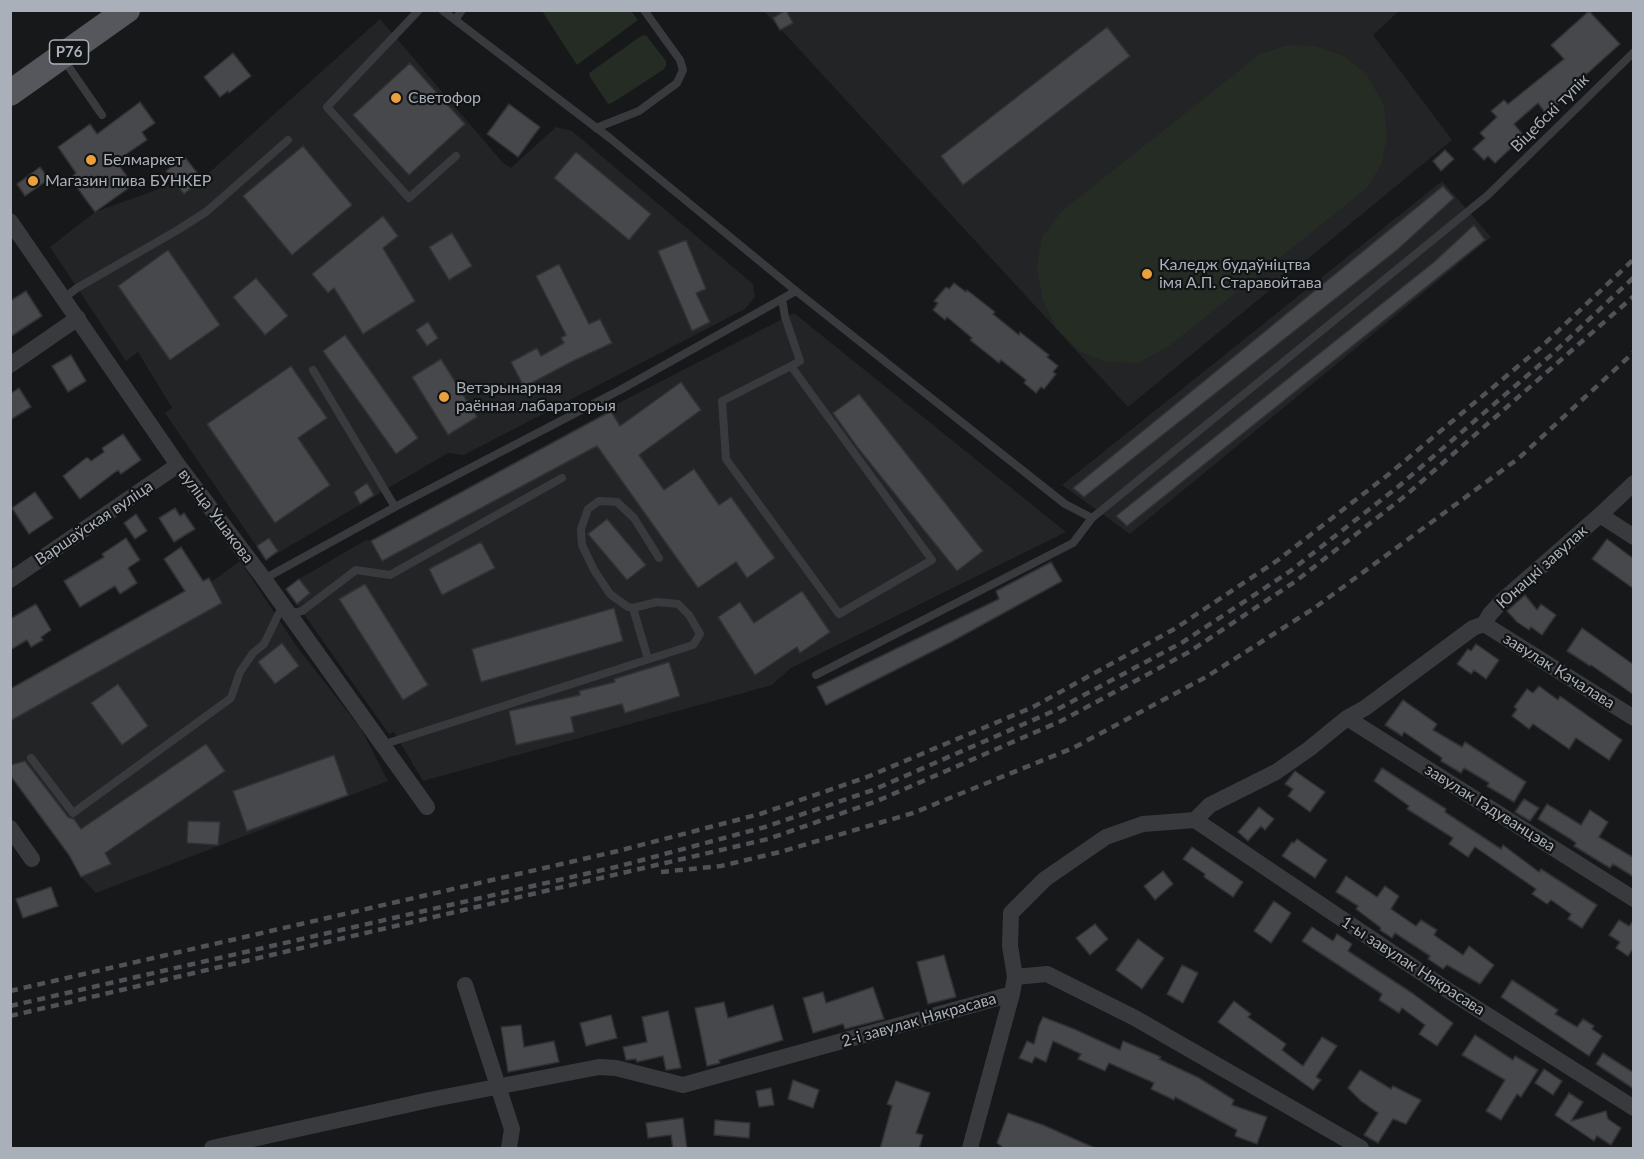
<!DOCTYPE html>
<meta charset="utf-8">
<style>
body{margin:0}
#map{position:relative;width:1644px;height:1159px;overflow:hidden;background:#171819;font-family:Lato,sans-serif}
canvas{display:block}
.frame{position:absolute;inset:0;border:12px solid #aab0b9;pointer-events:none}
</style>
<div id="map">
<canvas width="1644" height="1159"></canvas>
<div class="frame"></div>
</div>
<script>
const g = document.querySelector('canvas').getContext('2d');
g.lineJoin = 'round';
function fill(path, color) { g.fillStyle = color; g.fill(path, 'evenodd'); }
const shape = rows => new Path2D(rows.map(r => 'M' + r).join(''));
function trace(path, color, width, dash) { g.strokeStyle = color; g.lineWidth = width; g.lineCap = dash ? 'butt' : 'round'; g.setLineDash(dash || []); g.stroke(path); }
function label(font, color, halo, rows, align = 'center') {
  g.font = font + ' Lato,sans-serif'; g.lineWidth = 4.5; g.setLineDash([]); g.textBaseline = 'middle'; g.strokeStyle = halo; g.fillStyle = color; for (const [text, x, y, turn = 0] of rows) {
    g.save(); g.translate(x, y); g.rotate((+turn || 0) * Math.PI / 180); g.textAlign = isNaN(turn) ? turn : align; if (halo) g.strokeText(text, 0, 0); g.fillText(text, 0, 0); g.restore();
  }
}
fill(shape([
 [764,11,1399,11,1373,35,1452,140,1128,407],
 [380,19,503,163,511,168,556,127,572,131,753,284,755,297,745,309,464,455,448,453,266,560,165,413,172,408,138,352,126,361,50,247,95,212,175,183,166,171,184,156,202,179],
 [1442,181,1491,237,1130,534,1062,485],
 [794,313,1066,532,791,668,772,685,423,781,394,732,389,734,286,589,299,579,366,540,371,541,611,411,609,408],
 [240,561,297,647,361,729,388,781,96,893,81,877,69,854,11,775,10,689,211,582]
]), '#232426');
fill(shape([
 [542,11,631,11,638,20,577,65],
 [646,35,666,61,666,66,663,70,612,103,608,104,590,77,589,73,641,36],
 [1288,45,1315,46,1344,56,1367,75,1384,105,1387,137,1382,163,1367,188,1169,346,1138,363,1107,362,1080,352,1056,328,1043,300,1037,267,1042,237,1062,211,1260,54]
]), '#242c24');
const building = shape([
 [786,10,793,23,780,30,773,18,786,10],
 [1589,11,1620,44,1569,90,1572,93,1546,114,1538,103,1514,124,1524,136,1495,163,1488,156,1484,160,1473,149,1485,138,1480,133,1497,117,1491,111,1504,100,1508,104,1564,59,1551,45,1589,11],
 [1107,27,1130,56,963,185,941,156,1107,27],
 [233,53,251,76,229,93,228,91,220,97,204,77,233,53],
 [410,63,465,124,409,175,353,115,410,63],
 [140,102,155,123,142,132,147,140,116,161,133,185,95,212,70,178,76,173,58,147,90,124,97,134,140,102],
 [509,104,540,127,518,157,487,134,509,104],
 [303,146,352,205,292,255,243,196,303,146],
 [1445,150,1454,159,1441,171,1433,161,1445,150],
 [576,152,651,214,629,240,554,178,576,152],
 [184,156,202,179,184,194,166,171,184,156],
 [40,167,49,179,25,196,17,184,40,167],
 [1443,186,1454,198,1397,250,1084,497,1073,488,1443,186],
 [383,216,398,236,383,248,415,301,363,334,334,288,328,293,312,274,383,216],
 [1474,225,1485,240,1127,526,1116,516,1434,262,1474,225],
 [452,233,472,266,449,280,429,247,452,233],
 [686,240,706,289,696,293,710,322,692,331,658,251,686,240],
 [168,250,220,325,170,360,118,286,168,250],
 [559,264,589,324,600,319,612,343,573,361,524,387,511,362,537,348,541,356,564,343,561,338,566,335,536,276,559,264],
 [256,278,288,316,265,335,233,297,256,278],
 [954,283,966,292,967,290,995,312,993,314,1019,335,1020,332,1049,355,1047,357,1058,366,1053,372,1056,374,1044,389,1041,387,1036,393,1024,383,1026,380,1001,360,999,363,970,340,972,338,947,317,945,320,933,310,938,303,934,301,946,287,949,289,954,283],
 [26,291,42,316,10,337,10,301,26,291],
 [428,322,438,338,427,346,416,330,428,322],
 [345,335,418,438,396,454,323,351,345,335],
 [71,355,86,381,68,392,52,366,71,355],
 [441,359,477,417,448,435,412,377,441,359],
 [291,366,327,418,298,438,330,485,275,523,207,424,291,366],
 [681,382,701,410,639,455,664,490,694,469,719,505,731,497,775,558,747,578,736,562,698,588,597,446,382,561,371,541,611,411,620,426,681,382],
 [19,388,31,407,10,420,10,394,19,388],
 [859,394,983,551,957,571,858,448,833,413,859,394],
 [123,434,141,460,121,474,118,470,80,499,63,476,86,458,88,458,91,461,104,452,102,448,123,434],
 [367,483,374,495,360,504,354,492,367,483],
 [35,492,53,518,29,534,12,508,35,492],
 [175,508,180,516,184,513,195,529,174,542,159,518,175,508],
 [136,514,147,531,135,539,124,523,136,514],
 [607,519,646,565,627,580,588,534,607,519],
 [126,538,140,560,128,568,137,583,120,594,115,586,80,607,64,581,104,557,102,554,126,538],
 [269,538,278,551,266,560,257,546,269,538],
 [1607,539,1634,559,1634,589,1592,559,1607,539],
 [481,542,495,568,442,595,429,569,481,542],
 [181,547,203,581,209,578,222,603,10,721,10,689,185,591,164,559,181,547],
 [1051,562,1062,581,949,643,826,705,817,687,999,599,996,591,1051,562],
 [299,579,310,593,297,604,286,589,299,579],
 [365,584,428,685,403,700,339,599,365,584],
 [802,591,830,632,800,653,797,647,755,675,718,617,740,602,754,623,802,591],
 [1525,595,1537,610,1541,604,1556,615,1542,635,1531,627,1529,630,1517,622,1507,611,1525,595],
 [36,604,51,630,41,637,43,640,31,647,27,640,10,650,10,619,36,604],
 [614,608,623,641,481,682,472,649,614,608],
 [1582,628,1634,665,1634,695,1591,665,1590,666,1567,651,1582,628],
 [282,643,299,666,275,684,258,662,282,643],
 [1476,644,1499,660,1486,679,1474,670,1471,674,1457,664,1468,649,1471,651,1476,644],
 [669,662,680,696,625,713,622,704,571,717,574,732,516,745,509,711,580,695,579,691,615,682,614,679,669,662],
 [118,684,148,726,122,745,91,703,118,684],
 [1539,686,1558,700,1560,696,1622,740,1609,760,1576,738,1569,749,1533,724,1529,729,1512,716,1517,709,1514,707,1527,689,1533,693,1539,686],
 [1403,700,1437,724,1433,730,1462,747,1465,742,1526,782,1514,802,1487,786,1489,783,1464,768,1461,773,1441,761,1442,758,1404,732,1402,736,1385,725,1403,700],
 [206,744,225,771,105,853,111,864,81,877,69,855,10,775,10,765,25,761,68,817,74,819,81,829,206,744],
 [334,755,348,795,247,831,233,791,334,755],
 [1382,768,1446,809,1445,812,1501,849,1503,845,1539,872,1541,869,1597,905,1582,928,1568,919,1571,914,1551,900,1547,904,1532,894,1536,889,1475,847,1468,857,1449,844,1453,838,1407,809,1409,806,1374,781,1382,768],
 [1295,771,1325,792,1310,812,1288,796,1293,789,1285,784,1295,771],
 [1524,799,1539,808,1530,821,1515,812,1524,799],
 [1547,804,1581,825,1590,810,1608,822,1599,837,1634,858,1634,877,1613,864,1610,868,1574,846,1576,843,1572,840,1538,819,1547,804],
 [1259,807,1274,819,1265,830,1261,826,1248,841,1238,832,1259,807],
 [188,821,220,822,218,845,187,843,188,821],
 [1297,839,1327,860,1315,878,1282,856,1292,842,1294,843,1297,839],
 [1192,847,1243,882,1233,897,1204,877,1205,874,1183,859,1192,847],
 [1163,871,1173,884,1155,900,1144,886,1163,871],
 [1346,876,1377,897,1385,886,1399,896,1391,909,1416,926,1421,920,1437,930,1434,935,1463,955,1469,946,1494,965,1480,984,1447,965,1443,969,1428,959,1430,956,1395,933,1392,938,1380,930,1381,928,1356,909,1358,906,1336,892,1346,876],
 [51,887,58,906,23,918,16,899,51,887],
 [1274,901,1291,913,1271,943,1254,931,1274,901],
 [1619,920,1629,926,1634,920,1634,950,1632,950,1628,956,1616,948,1620,942,1609,935,1619,920],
 [1095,924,1108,939,1090,955,1076,938,1095,924],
 [1312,927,1333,941,1337,934,1352,944,1348,951,1412,993,1453,1023,1437,1046,1419,1034,1425,1025,1402,1008,1399,1013,1379,1000,1382,994,1302,941,1312,927],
 [1138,939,1164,958,1142,989,1116,970,1138,939],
 [944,955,956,997,928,1004,917,962,944,955],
 [1182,965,1198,973,1183,1003,1167,994,1182,965],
 [1512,980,1558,1010,1555,1014,1577,1027,1583,1019,1594,1026,1592,1029,1602,1036,1589,1056,1501,997,1512,980],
 [873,987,884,1019,845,1029,843,1024,813,1033,803,998,823,992,826,1003,873,987],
 [1234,1001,1251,1014,1248,1017,1286,1044,1282,1050,1303,1066,1322,1037,1337,1046,1316,1077,1321,1080,1313,1090,1218,1022,1234,1001],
 [724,1002,728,1018,773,1005,783,1040,719,1060,720,1063,707,1066,695,1008,724,1002],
 [668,1011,681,1068,666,1070,663,1056,637,1062,636,1059,626,1060,623,1047,647,1042,642,1017,668,1011],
 [611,1015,617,1038,586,1046,580,1023,611,1015],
 [1043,1017,1074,1029,1120,1050,1123,1041,1161,1057,1159,1059,1199,1078,1234,1100,1232,1105,1267,1117,1257,1144,1235,1136,1237,1130,1175,1097,1174,1100,1151,1089,1154,1083,1109,1063,1105,1071,1078,1059,1081,1054,1053,1041,1046,1062,1035,1057,1032,1063,1019,1058,1027,1041,1034,1044,1039,1025,1043,1017],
 [521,1025,524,1047,554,1041,559,1062,508,1072,501,1027,521,1025],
 [1475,1035,1513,1060,1515,1056,1538,1070,1521,1097,1517,1094,1501,1120,1486,1111,1505,1080,1462,1055,1475,1035],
 [1603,1053,1634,1073,1634,1089,1596,1064,1603,1053],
 [1544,1069,1562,1081,1553,1095,1535,1083,1544,1069],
 [1360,1070,1391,1089,1393,1086,1421,1100,1406,1124,1393,1119,1378,1143,1364,1135,1378,1113,1361,1101,1348,1088,1360,1070],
 [793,1080,819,1090,813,1108,788,1099,793,1080],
 [896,1081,930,1093,916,1133,923,1135,919,1149,880,1149,892,1106,887,1104,896,1081],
 [771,1088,774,1105,759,1107,756,1091,771,1088],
 [1569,1093,1583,1102,1571,1121,1606,1111,1608,1119,1621,1128,1611,1145,1597,1136,1594,1141,1555,1115,1569,1093],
 [1008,1113,1043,1125,1097,1149,1005,1149,997,1143,1008,1113],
 [683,1118,687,1149,673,1149,671,1135,648,1138,646,1123,683,1118],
 [715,1120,750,1123,749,1138,714,1135,715,1120]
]);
fill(building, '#46484c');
trace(building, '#323235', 1.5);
trace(shape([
 [419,10,327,107,409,198,456,156],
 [442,10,611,139,796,291,1065,504,1092,518],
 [455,20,462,10],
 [64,60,102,115],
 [596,128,639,111,677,83,683,70,680,60,644,10],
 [64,298,77,288,176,231,206,212,288,140],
 [782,299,785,317,800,361,791,366,722,401,726,459,839,614,932,560,791,366],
 [313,370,395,507],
 [264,579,395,507,620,390,796,291],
 [633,608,648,659],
 [288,614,302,611,356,570,390,575,562,478],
 [816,675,1073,543,1092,518,1488,195,1634,52],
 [382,745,693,645,700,634,689,615,678,604,657,602,633,608,628,607,610,594,594,570,582,545,581,529,588,509,599,501,617,502,634,518,659,558],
 [31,758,73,813,231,698,240,672,253,653,264,644,282,607]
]), '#393a3e', 8);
trace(shape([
 [10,221,178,465,264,579,427,807],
 [10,365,78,318],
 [1600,515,1634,483],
 [10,580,178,465],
 [1484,624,1490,614,1503,600,1600,515,1634,537],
 [1484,624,1634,718],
 [1347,718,1634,899],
 [1195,820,1446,989,1634,1108],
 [10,828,32,859],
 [1015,977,1010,946,1011,913,1045,879,1106,837,1143,824,1195,820,1210,805,1276,772,1309,749,1347,718,1365,708,1473,628,1484,624],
 [465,985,512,1129,509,1148],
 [212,1148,429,1100,599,1067,616,1068,683,1085,1012,994,1015,977,1047,974,1135,1018,1361,1148],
 [970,1148,1012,994]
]), '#393a3e', 16);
trace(shape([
 [10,93,127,10]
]), '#55575d', 26);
trace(shape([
 [661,872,721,866,780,852,913,813,1073,748,1206,677,1313,609,1519,458,1634,352],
 [10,991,618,851,760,814,867,777,1033,707,1176,628,1278,560,1389,474,1540,348,1634,259],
 [10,1006,620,866,765,827,873,790,1056,710,1183,642,1289,572,1399,486,1550,356,1634,277],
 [10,1016,768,839,877,801,1061,721,1189,652,1296,581,1405,496,1634,296]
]), '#505257', 4.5, [8, 6]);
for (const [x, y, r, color] of [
 [396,98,6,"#eba03e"],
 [91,160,6,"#eba03e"],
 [33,181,6,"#eba03e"],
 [1147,274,6,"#eba03e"],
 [444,397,6,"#eba03e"]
]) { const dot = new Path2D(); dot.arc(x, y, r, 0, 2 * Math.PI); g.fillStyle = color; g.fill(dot); trace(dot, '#121314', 2); }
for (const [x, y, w] of [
 [69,52,39]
]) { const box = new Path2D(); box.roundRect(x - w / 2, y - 12, w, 24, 4.5); g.fillStyle = '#121314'; g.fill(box); trace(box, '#aab0b9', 1.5); }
label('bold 15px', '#aab0b9', null, [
 ["Р76",69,52]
]);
label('16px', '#aab0b9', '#121314', [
 ["Светофор",408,98],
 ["Белмаркет",103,160],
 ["Магазин пива БУНКЕР",45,181],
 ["Каледж будаўніцтва",1159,265],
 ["імя А.П. Старавойтава",1159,283],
 ["Ветэрынарная",456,388],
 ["раённая лабараторыя",456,406]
], 'left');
label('16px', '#aab0b9', '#121314', [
 ["Віцебскі тупік",1550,113,-45],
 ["вуліца Ушакова",216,516,53],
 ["Варшаўская вуліца",94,523,-34],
 ["Юнацкі завулак",1542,567,-42],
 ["завулак Качалава",1559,671,32],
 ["завулак Гадуванцэва",1490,808,32],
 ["1-ы завулак Някрасава",1413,966,33],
 ["2-і завулак Някрасава",919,1020,-16]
]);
</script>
